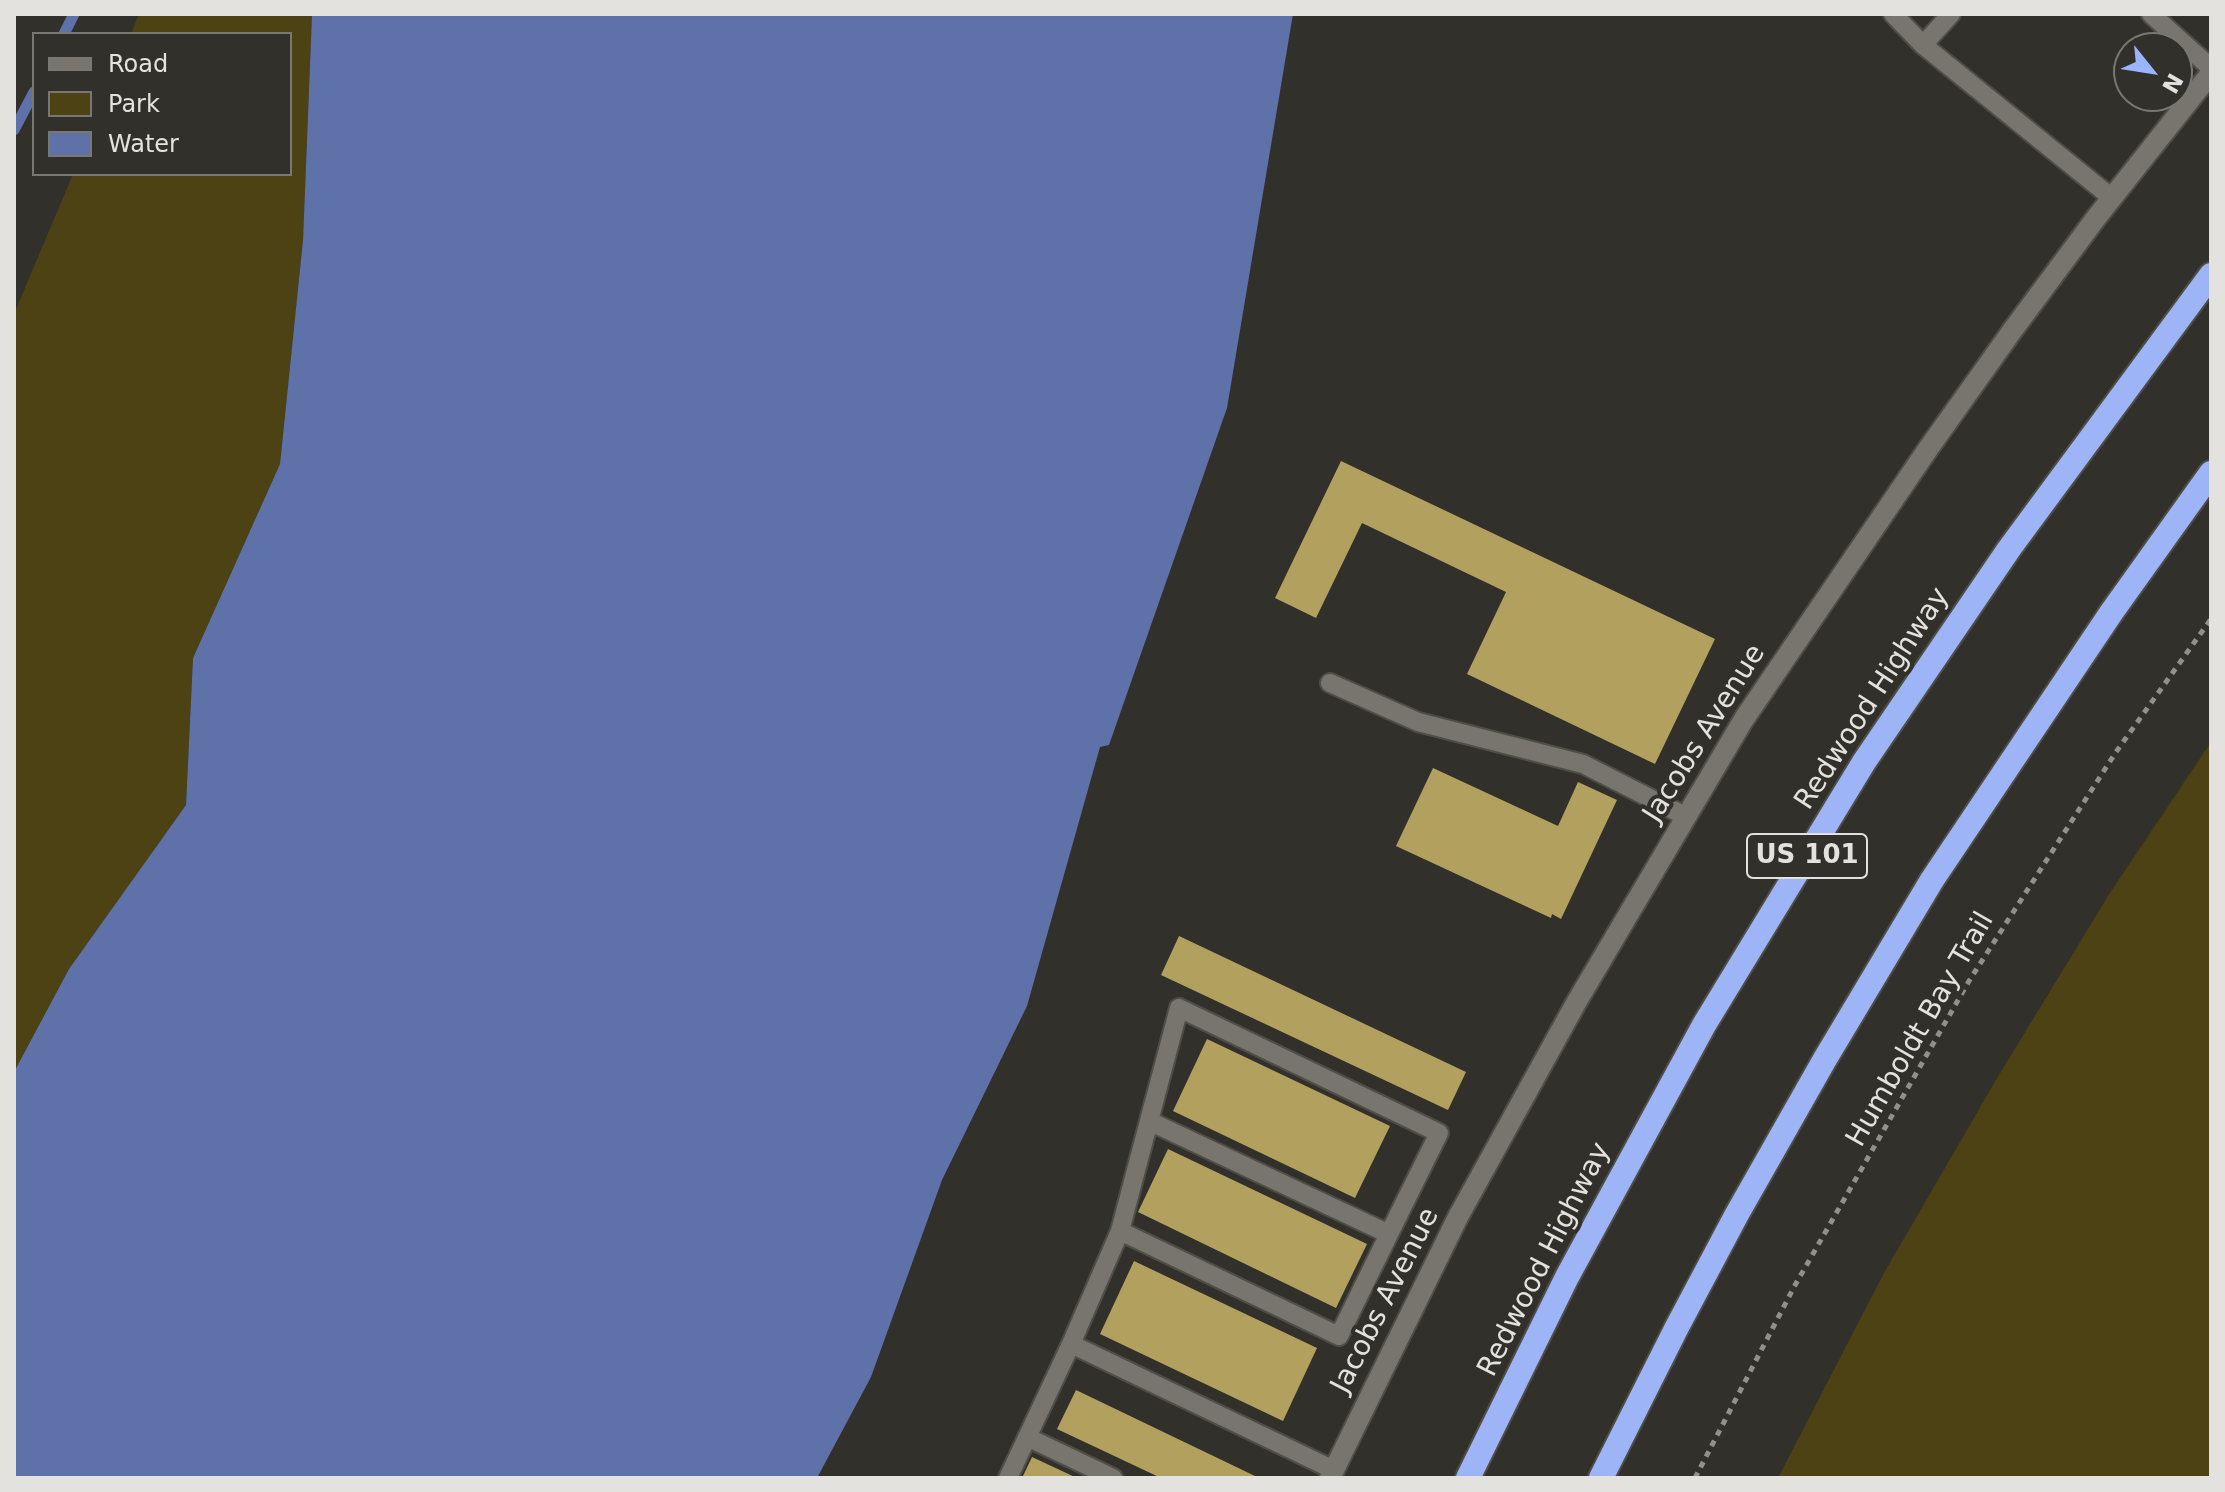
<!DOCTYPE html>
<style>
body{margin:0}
#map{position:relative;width:2225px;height:1492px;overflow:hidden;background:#32302a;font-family:"DejaVu Sans",sans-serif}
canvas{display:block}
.frame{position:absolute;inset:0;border:16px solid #e4e2de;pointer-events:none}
.legend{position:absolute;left:32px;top:32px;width:260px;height:144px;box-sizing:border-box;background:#32302a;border:2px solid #797772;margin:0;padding:10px 14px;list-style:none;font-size:24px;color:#e4e2de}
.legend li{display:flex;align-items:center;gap:16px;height:40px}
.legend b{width:40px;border:2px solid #797772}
.north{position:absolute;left:2113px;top:32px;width:80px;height:80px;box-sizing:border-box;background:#32302a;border:2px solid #797772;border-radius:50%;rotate:120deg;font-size:22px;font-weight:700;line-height:32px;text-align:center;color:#e4e2de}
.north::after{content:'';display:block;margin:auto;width:28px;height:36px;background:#9bb5fd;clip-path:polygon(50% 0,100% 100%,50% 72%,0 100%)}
</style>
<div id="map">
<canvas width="2225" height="1492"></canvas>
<div class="frame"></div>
<ul class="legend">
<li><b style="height:10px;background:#77756e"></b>Road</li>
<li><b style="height:22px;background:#4d4213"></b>Park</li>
<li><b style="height:22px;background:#5e71a8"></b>Water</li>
</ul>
<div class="north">N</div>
</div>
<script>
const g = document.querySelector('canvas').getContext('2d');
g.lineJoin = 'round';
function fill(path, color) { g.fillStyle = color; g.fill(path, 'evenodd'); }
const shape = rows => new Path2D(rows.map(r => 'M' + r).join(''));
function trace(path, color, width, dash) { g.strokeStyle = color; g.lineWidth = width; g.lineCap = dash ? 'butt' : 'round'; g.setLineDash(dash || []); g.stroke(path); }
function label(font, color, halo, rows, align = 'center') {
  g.font = font + ' "DejaVu Sans",sans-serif'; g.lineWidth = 8; g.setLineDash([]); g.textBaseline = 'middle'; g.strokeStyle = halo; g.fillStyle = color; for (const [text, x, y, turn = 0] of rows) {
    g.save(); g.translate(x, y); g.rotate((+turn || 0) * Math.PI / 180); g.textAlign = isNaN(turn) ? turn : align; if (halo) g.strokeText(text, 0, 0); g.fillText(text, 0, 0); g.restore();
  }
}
fill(shape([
 [139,14,312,14,303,240,280,464,193,658,186,805,69,969,14,1072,14,314,73,174,290,174,290,34,131,34],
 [2211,742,2211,1478,1778,1478,1884,1273,1996,1080,2108,896]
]), '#4d4213');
fill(shape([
 [312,14,1293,14,1227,408,1109,745,1100,747,1027,1006,942,1180,871,1377,817,1478,14,1478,14,1072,69,969,186,805,193,658,280,464,303,240]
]), '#5e71a8');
trace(shape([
 [64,34,74,14],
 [14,130,34,92]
]), '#5e71a8', 11);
fill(shape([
 [1341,461,1715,639,1655,764,1467,674,1506,592,1362,523,1316,618,1275,598],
 [1433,768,1558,826,1578,782,1617,800,1561,919,1552,914,1551,918,1396,846],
 [1179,936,1466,1072,1448,1110,1161,975],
 [1207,1039,1390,1126,1355,1198,1173,1111],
 [1168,1149,1367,1244,1336,1308,1138,1212],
 [1134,1261,1317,1348,1283,1421,1100,1334],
 [1076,1390,1255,1476,1254,1478,1161,1478,1057,1429],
 [1032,1457,1077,1478,1022,1478]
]), '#b2a05e');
const lane = shape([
 [1893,14,1923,45,2112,198],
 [2151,14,2211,68],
 [1923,45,1951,14],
 [1330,683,1418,722,1583,764,1685,816],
 [1120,1231,1339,1336,1389,1234],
 [1071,1344,1334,1470],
 [1027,1437,1113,1478],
 [1008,1478,1071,1344,1120,1231,1149,1121,1179,1008,1439,1133,1389,1234,1149,1121]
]);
const street = shape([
 [1330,1478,1458,1217,1576,1003,1744,719,1928,449,2012,331,2096,218,2211,73]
]);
const highway = shape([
 [1468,1478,1567,1277,1704,1025,1864,762,2009,549,2211,275],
 [1601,1478,1677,1327,1737,1214,1825,1059,1932,880,2111,613,2211,473]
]);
trace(lane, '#4f4d47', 22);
trace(street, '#4f4d47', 24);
trace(highway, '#4f4d47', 28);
trace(shape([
 [1695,1478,1794,1287,1969,981,2116,752,2211,619]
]), '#92908b', 5, [6, 6]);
trace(lane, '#77756e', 18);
trace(street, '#77756e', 20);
trace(highway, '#9db5f7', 24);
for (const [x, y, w] of [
 [1807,856,120]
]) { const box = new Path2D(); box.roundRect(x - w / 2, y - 22, w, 44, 6); g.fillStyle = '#32302a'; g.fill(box); trace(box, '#e4e2de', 2); }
label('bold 26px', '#e4e2de', null, [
 ["US 101",1807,856]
]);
label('28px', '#e4e2de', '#32302a', [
 ["Redwood Highway",1873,699,-57],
 ["Jacobs Avenue",1705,734,-58],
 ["Humboldt Bay Trail",1921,1030,-60],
 ["Redwood Highway",1545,1260,-63],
 ["Jacobs Avenue",1386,1301,-63]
]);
</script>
